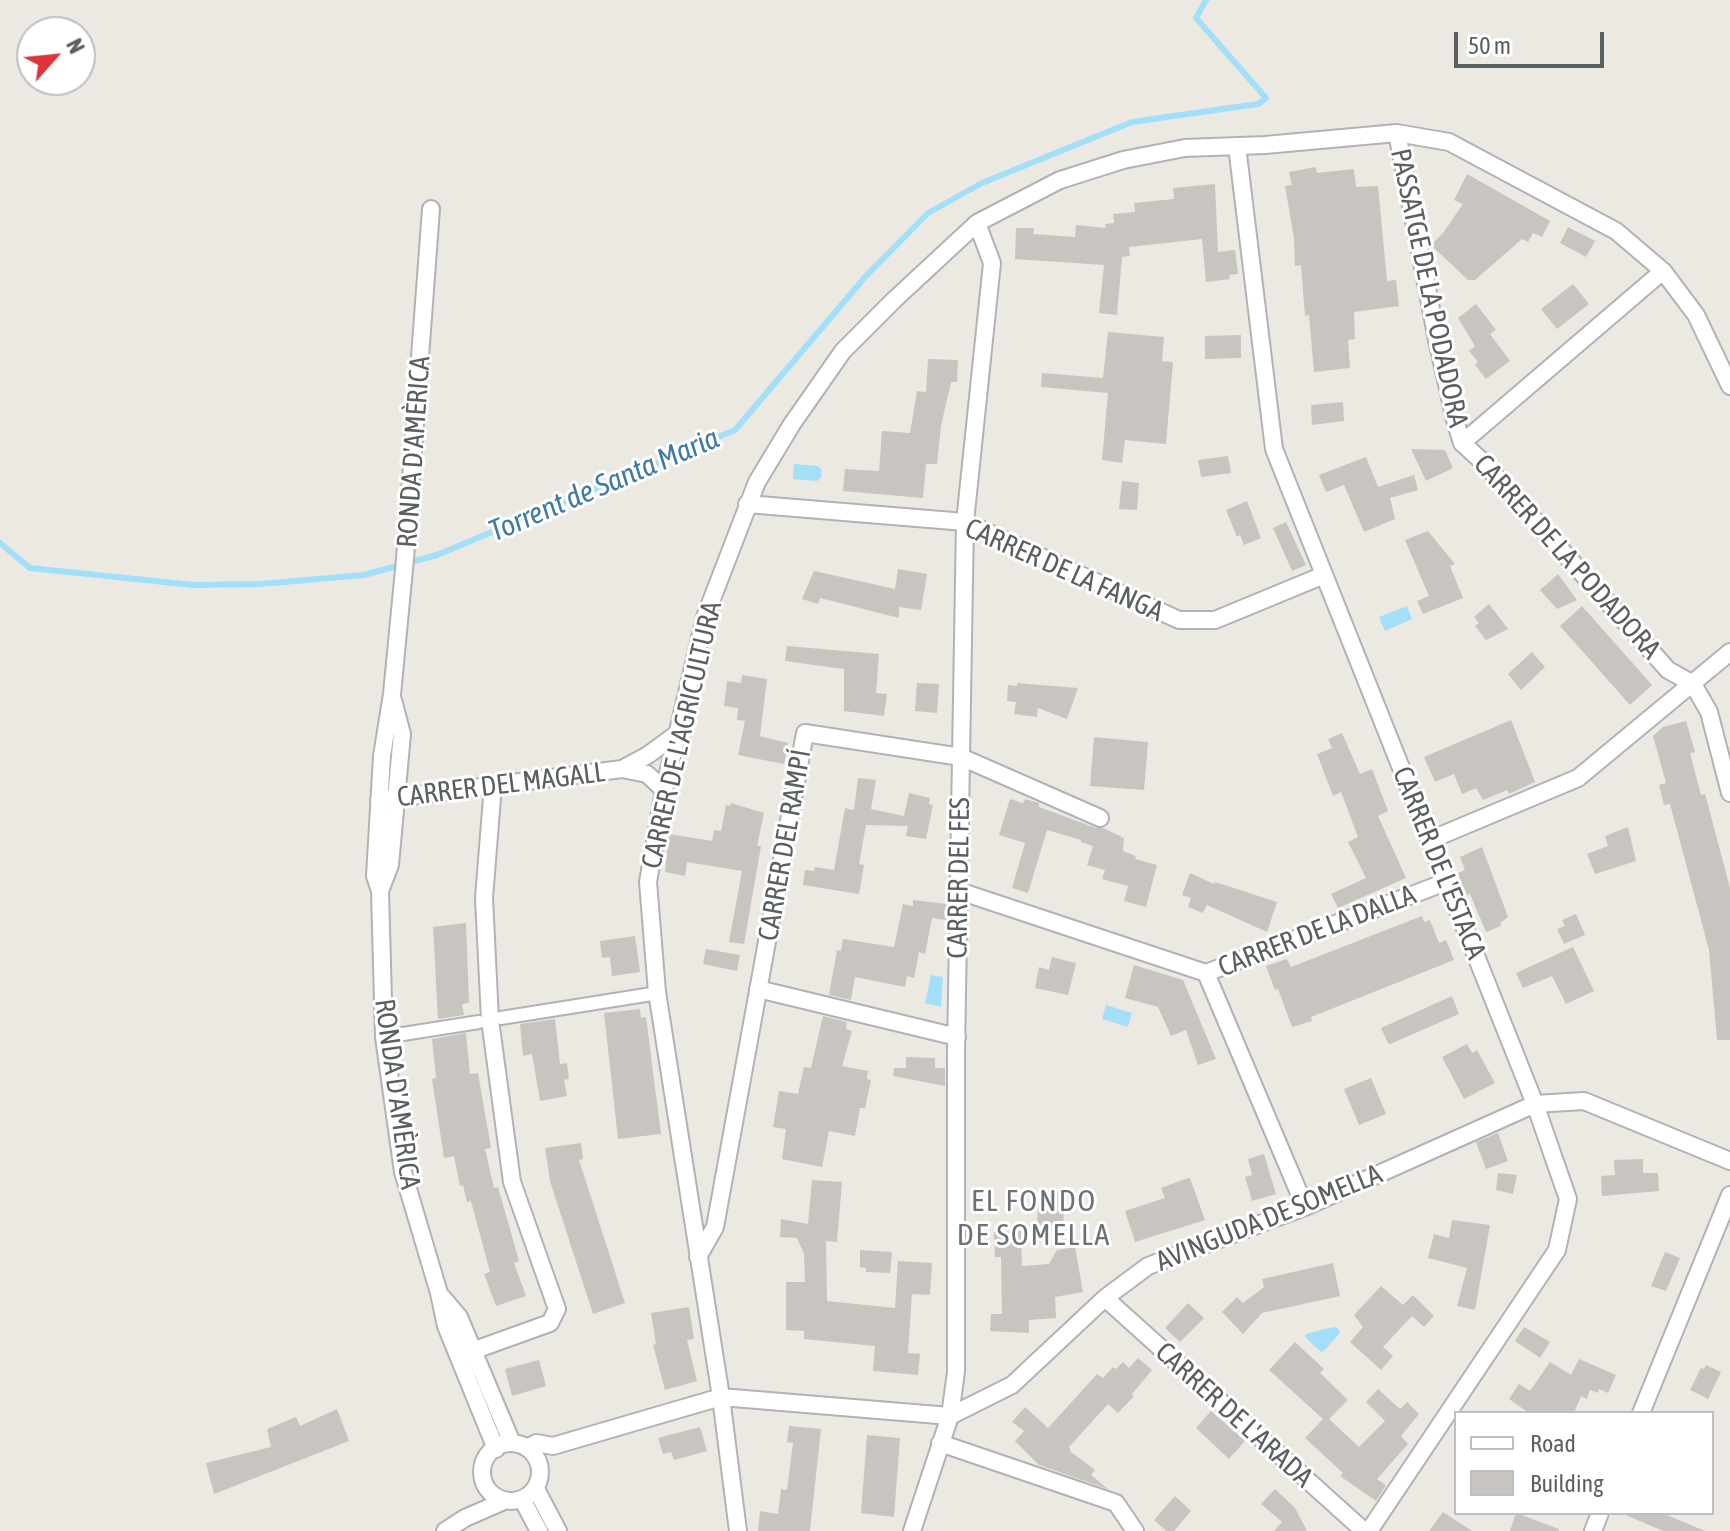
<!DOCTYPE html>
<meta charset="utf-8">
<style>
body{margin:0}
#map{position:relative;width:1730px;height:1531px;overflow:hidden;background:#ece9e2;font-family:"Asap Condensed",sans-serif}
canvas{display:block}
.legend{position:absolute;left:1454px;top:1411px;width:260px;height:104px;box-sizing:border-box;background:#fff;border:2px solid #bdbfc0;margin:0;padding:10px 14px;list-style:none;font-size:24px;color:#5a5f62}
.legend li{display:flex;align-items:center;gap:16px;height:40px}
.legend b{width:40px;border:2px solid #bdbfc0}
.north{position:absolute;left:16px;top:16px;width:80px;height:80px;box-sizing:border-box;background:#fff;border:2px solid #bdbfc0;border-radius:50%;rotate:63deg;font-size:22px;font-weight:700;line-height:32px;text-align:center;color:#5a5f62}
.north::after{content:'';display:block;margin:auto;width:28px;height:36px;background:#e0343b;clip-path:polygon(50% 0,100% 100%,50% 72%,0 100%)}
.scale{position:absolute;left:1454px;top:32px;width:150px;height:36px;box-sizing:border-box;border:4px solid #5a5f62;border-top:0;padding-left:10px;font-size:24px;line-height:28px;white-space:nowrap;color:#5a5f62;-webkit-text-stroke:6px #fff;paint-order:stroke}
</style>
<div id="map">
<canvas width="1730" height="1531"></canvas>
<ul class="legend">
<li><b style="height:10px;background:#fff"></b>Road</li>
<li><b style="height:22px;background:#c8c4bf"></b>Building</li>
</ul>
<div class="north">N</div>
<div class="scale">50 m</div>
</div>
<script>
const g = document.querySelector('canvas').getContext('2d');
g.lineJoin = 'round';
function fill(path, color) { g.fillStyle = color; g.fill(path, 'evenodd'); }
const shape = rows => new Path2D(rows.map(r => 'M' + r).join(''));
function trace(path, color, width, dash) { g.strokeStyle = color; g.lineWidth = width; g.lineCap = dash ? 'butt' : 'round'; g.setLineDash(dash || []); g.stroke(path); }
function label(font, color, halo, rows, align = 'center') {
  g.font = font + ' "Asap Condensed",sans-serif'; g.lineWidth = 6; g.setLineDash([]); g.textBaseline = 'middle'; g.strokeStyle = halo; g.fillStyle = color; for (const [text, x, y, turn = 0] of rows) {
    g.save(); g.translate(x, y); g.rotate((+turn || 0) * Math.PI / 180); g.textAlign = isNaN(turn) ? turn : align; if (halo) g.strokeText(text, 0, 0); g.fillText(text, 0, 0); g.restore();
  }
}
fill(shape([
 [794,464,818,466,822,470,821,478,817,481,793,479],
 [1407,606,1412,619,1385,631,1379,617],
 [931,975,943,977,941,1007,925,1003],
 [1106,1005,1132,1013,1128,1027,1102,1019],
 [1333,1327,1338,1328,1340,1333,1324,1351,1321,1352,1305,1337,1306,1334]
]), '#a4dffa');
trace(shape([
 [0,543,30,568,193,585,260,584,364,575,437,555,735,430,866,276,928,213,982,183,1132,122,1258,104,1266,98,1196,18,1206,0]
]), '#a4dffa', 6);
fill(shape([
 [1316,167,1317,173,1354,169,1356,187,1378,186,1387,281,1396,280,1399,306,1354,312,1355,339,1348,340,1350,368,1314,372,1309,315,1305,316,1301,265,1295,266,1294,238,1285,186,1292,185,1289,172],
 [1467,174,1550,221,1542,237,1533,233,1528,242,1522,239,1475,280,1468,280,1431,245,1443,233,1463,204,1454,200],
 [1215,184,1218,252,1235,250,1238,274,1229,275,1230,279,1206,282,1202,239,1129,247,1130,256,1122,257,1117,315,1099,313,1104,265,1015,259,1016,228,1034,228,1033,234,1075,237,1076,225,1106,228,1105,224,1114,223,1113,214,1135,212,1134,203,1174,199,1173,188],
 [1568,227,1595,241,1586,257,1560,243],
 [1573,284,1589,304,1557,329,1541,309],
 [1476,304,1496,330,1490,334,1510,361,1486,379,1475,365,1478,362,1469,351,1475,346,1458,318],
 [1108,332,1164,337,1162,361,1173,362,1166,444,1125,440,1122,463,1102,460,1108,393,1041,387,1042,373,1103,378],
 [1241,335,1241,358,1205,359,1205,336],
 [928,359,958,360,957,382,951,382,941,426,937,464,926,464,923,498,843,491,845,469,879,471,882,431,910,433,917,391,926,392],
 [1343,402,1344,421,1312,425,1311,405],
 [1411,449,1445,450,1453,468,1426,481],
 [1228,456,1231,473,1201,477,1198,460],
 [1366,457,1378,487,1414,475,1418,490,1390,498,1395,519,1364,532,1344,485,1326,492,1319,475],
 [1122,481,1139,483,1137,510,1119,509],
 [1247,501,1261,538,1244,545,1240,535,1237,537,1226,510],
 [1286,522,1306,565,1292,571,1273,528],
 [1428,531,1455,564,1450,566,1463,598,1423,614,1417,601,1429,596,1405,540],
 [898,569,927,574,921,610,899,607,899,618,820,598,818,604,802,599,814,571,895,589],
 [1558,574,1577,600,1557,609,1540,590],
 [1489,604,1508,629,1486,640,1475,626,1479,623,1474,617],
 [1582,606,1652,685,1630,705,1560,626],
 [787,646,879,654,876,693,887,694,884,716,844,711,844,669,785,661],
 [1532,652,1545,667,1521,690,1508,674],
 [742,675,767,679,760,736,788,743,784,764,738,755,745,721,737,720,738,708,724,706,727,681,741,683],
 [917,683,939,684,937,713,915,711],
 [1017,683,1078,688,1067,719,1038,708,1037,717,1014,714,1016,702,1007,701,1008,685,1017,686],
 [1511,720,1535,782,1509,794,1507,790,1483,800,1476,788,1462,794,1454,774,1435,782,1424,757],
 [1686,721,1695,752,1690,753,1701,795,1705,794,1730,888,1730,1040,1717,1040,1709,950,1670,804,1664,805,1659,785,1666,783,1653,736,1663,727],
 [1342,733,1360,774,1372,769,1388,811,1378,816,1406,878,1338,908,1331,894,1366,878,1348,842,1358,837,1341,792,1333,796,1317,754,1332,748,1328,739],
 [1094,737,1148,742,1144,790,1090,786],
 [858,778,876,780,871,809,904,816,909,793,930,798,929,804,933,805,926,839,906,836,908,826,866,825,859,864,864,865,859,894,803,885,805,870,814,871,815,867,834,870,845,808,854,810],
 [1010,799,1023,803,1025,799,1039,803,1039,807,1096,828,1103,828,1124,838,1123,851,1136,856,1135,859,1157,865,1146,907,1124,901,1128,886,1102,879,1105,870,1087,865,1093,846,1081,842,1081,840,1047,830,1028,893,1012,888,1025,843,999,835],
 [731,803,764,813,757,846,761,846,744,944,729,942,742,871,687,862,685,876,665,872,669,834,712,841,714,830,721,831,726,805,730,806],
 [1628,827,1636,861,1595,874,1587,854,1608,846,1605,836],
 [1482,847,1508,917,1500,923,1501,926,1486,932,1470,894,1466,895,1458,873,1465,870,1460,857],
 [1190,873,1214,884,1215,882,1277,902,1267,932,1207,905,1203,913,1188,907,1191,898,1182,895],
 [913,900,947,904,946,920,932,918,925,954,919,952,914,978,907,976,905,987,855,977,851,1000,829,995,837,950,841,951,843,939,894,947,903,904,913,906],
 [1576,914,1585,935,1564,944,1557,929,1565,926,1562,920],
 [1422,916,1424,922,1430,920,1439,943,1446,940,1454,960,1311,1017,1312,1021,1292,1027,1278,989,1275,990,1266,966,1287,959,1291,967],
 [466,923,469,1003,462,1004,464,1015,438,1019,433,927],
 [635,936,640,972,612,976,610,957,602,958,600,941],
 [1573,947,1594,991,1566,1004,1552,976,1523,988,1516,973],
 [706,949,740,955,737,971,703,964],
 [1052,957,1076,963,1068,995,1035,988,1039,967,1049,970],
 [1134,965,1183,980,1216,1059,1198,1065,1186,1030,1171,1036,1158,1007,1125,998],
 [1452,996,1459,1014,1390,1044,1388,1043,1381,1028],
 [640,1009,641,1018,646,1017,661,1134,618,1139,604,1013],
 [823,1016,847,1022,846,1029,852,1031,842,1066,868,1071,867,1079,871,1080,865,1108,860,1108,855,1136,829,1131,822,1167,782,1159,786,1129,773,1127,779,1091,798,1094,804,1067,811,1068],
 [555,1019,560,1064,567,1063,569,1079,564,1080,567,1096,540,1101,532,1054,523,1056,520,1024],
 [466,1033,470,1074,478,1073,491,1148,485,1149,494,1188,498,1187,519,1261,514,1263,526,1296,496,1306,484,1274,490,1272,471,1201,467,1202,463,1185,460,1186,454,1156,444,1158,432,1079,436,1078,432,1039],
 [1467,1044,1472,1053,1477,1050,1495,1083,1464,1099,1442,1057],
 [906,1057,935,1058,935,1068,945,1068,945,1086,893,1076,894,1068,906,1068],
 [1371,1078,1386,1114,1359,1125,1344,1089],
 [1498,1133,1508,1161,1486,1169,1476,1142],
 [581,1143,583,1159,579,1160,625,1303,593,1314,550,1181,545,1148],
 [1264,1154,1276,1194,1252,1201,1245,1177,1252,1175,1248,1159],
 [1643,1159,1643,1173,1658,1173,1659,1191,1602,1196,1601,1176,1615,1175,1614,1160],
 [1498,1173,1517,1175,1513,1194,1496,1190],
 [1188,1178,1190,1178,1205,1220,1135,1242,1125,1211,1165,1198,1161,1188],
 [812,1180,842,1182,837,1242,826,1241,827,1301,895,1308,898,1261,932,1263,930,1295,912,1294,908,1353,920,1354,918,1375,873,1371,875,1346,804,1339,804,1331,786,1330,786,1282,805,1282,804,1254,797,1238,780,1237,781,1219,808,1224],
 [1039,1190,1065,1193,1063,1226,1037,1225],
 [1452,1220,1490,1225,1475,1310,1457,1306,1467,1268,1428,1258,1434,1234,1449,1238],
 [1021,1231,1022,1266,1049,1264,1057,1250,1075,1247,1083,1292,1055,1297,1056,1318,1029,1320,1029,1333,990,1331,991,1314,1002,1314,1001,1257,995,1257,994,1232],
 [860,1250,892,1252,890,1273,866,1272,866,1268,860,1267],
 [1665,1252,1680,1258,1666,1291,1651,1286],
 [1333,1263,1340,1296,1262,1313,1243,1334,1222,1312,1237,1297,1243,1303,1264,1287,1262,1279],
 [1381,1286,1403,1305,1413,1295,1434,1316,1424,1327,1412,1316,1383,1347,1393,1356,1381,1370,1350,1342,1363,1327,1354,1315],
 [1188,1303,1204,1318,1180,1342,1165,1328],
 [689,1307,694,1339,687,1340,697,1381,665,1390,653,1345,656,1344,651,1313],
 [1524,1327,1550,1342,1540,1358,1515,1341],
 [1295,1342,1324,1369,1320,1373,1348,1400,1329,1419,1359,1447,1385,1421,1366,1402,1378,1389,1400,1409,1407,1402,1419,1414,1401,1436,1408,1444,1377,1479,1386,1485,1376,1501,1340,1476,1343,1473,1305,1438,1323,1419,1269,1370],
 [1138,1358,1152,1370,1132,1394,1134,1396,1118,1413,1108,1404,1069,1447,1071,1452,1095,1470,1091,1475,1108,1489,1039,1465,1015,1441,1024,1431,1012,1422,1025,1407,1048,1428,1097,1374,1103,1378,1113,1367,1116,1369,1123,1362,1129,1368],
 [1579,1359,1616,1375,1608,1393,1599,1389,1598,1393,1590,1390,1587,1399,1581,1396,1574,1413,1529,1413,1509,1399,1519,1384,1530,1391,1550,1362,1571,1375],
 [539,1360,546,1386,512,1396,505,1369],
 [1706,1365,1721,1372,1708,1399,1690,1390,1701,1368,1704,1369],
 [337,1409,349,1441,214,1494,206,1463,271,1447,267,1429,296,1417,300,1426],
 [1211,1411,1245,1441,1229,1459,1196,1428],
 [789,1426,821,1429,810,1531,758,1531,760,1511,778,1514,781,1489,787,1490,793,1443,787,1442],
 [700,1427,707,1451,674,1460,671,1452,663,1454,658,1438],
 [867,1435,900,1438,894,1517,861,1513],
 [1275,1489,1295,1508,1307,1531,1274,1531,1282,1522,1261,1504],
 [1175,1496,1191,1511,1174,1531,1166,1531,1154,1520],
 [1443,1512,1472,1531,1429,1531],
 [1516,1513,1559,1529,1559,1531,1510,1531],
 [1621,1513,1662,1513,1705,1531,1663,1531]
]), '#c8c4bf');
const pedestrian = shape([
 [501,1018,652,994],
 [384,1037,479,1022]
]);
const minor = shape([
 [1397,133,1437,340,1455,420,1462,443,1483,462,1668,670,1693,684,1709,712,1730,793],
 [1237,146,1274,449,1535,1104,1568,1199,1557,1250,1369,1531],
 [431,209,405,559,392,694,382,756,375,876,380,891,384,1037,403,1172,439,1293,446,1326,496,1449],
 [1462,443,1663,271],
 [747,504,965,522,1179,620,1215,620,1324,575],
 [622,769,648,755,678,733],
 [379,800,622,769,647,774,664,790],
 [1430,840,1578,778,1730,652],
 [380,891,390,865,402,734,393,700],
 [959,891,1206,973,1446,882],
 [1206,973,1305,1207],
 [758,989,957,1037],
 [698,1257,715,1227,805,733,961,757,1100,818],
 [442,1297,459,1317,512,1443],
 [1105,1298,1364,1531],
 [472,1351,550,1323,557,1309,512,1182,490,1020,484,898,493,785],
 [1641,1413,1730,1195],
 '482 1472a29 29 0 1 1 58 0a29 29 0 1 1-58 0Z',
 [940,1443,1116,1503,1135,1531],
 [528,1448,536,1443,553,1446,721,1397,950,1416,1012,1385,1105,1298,1148,1266,1305,1207,1535,1104,1584,1101,1730,1161],
 [536,1489,558,1531],
 [522,1499,539,1531],
 [445,1531,465,1518,504,1501],
 [738,1531,721,1397,657,992,648,882,664,790,705,617,757,482,792,424,843,351,894,300,977,223,1060,180,1123,160,1185,148,1265,145,1397,133,1449,142,1616,231,1663,271,1696,315,1730,386],
 [912,1531,950,1416,956,1372,956,1052,965,522,992,263,977,223],
 [1593,1531,1600,1513]
]);
trace(pedestrian, '#afb3b7', 16);
trace(minor, '#afb3b7', 20);
trace(pedestrian, '#fff', 12);
trace(minor, '#fff', 16);
label('28px', '#5a5f62', '#fff', [
 ["PASSATGE DE LA PODADORA",1429,288,78],
 ["RONDA D'AMÈRICA",414,452,-86],
 ["CARRER DE LA PODADORA",1567,557,48],
 ["CARRER DE LA FANGA",1064,570,24],
 ["CARRER DE L'AGRICULTURA",682,735,-77],
 ["CARRER DEL MAGALL",501,785,-7],
 ["CARRER DEL RAMPÍ",785,845,-80],
 ["CARRER DE L'ESTACA",1439,863,68],
 ["CARRER DEL FES",959,878,-89],
 ["CARRER DE LA DALLA",1317,931,-21],
 ["RONDA D'AMÈRICA",397,1094,82],
 ["AVINGUDA DE SOMELLA",1269,1218,-22],
 ["CARRER DE L'ARADA",1234,1415,42]
]);
label('italic 30px', '#407ba2', '#fff', [
 ["Torrent de Santa Maria",604,485,-23]
]);
g.letterSpacing = '2px';
label('30px', '#6b7174', '#fff', [
 ["EL FONDO",1034,1202],
 ["DE SOMELLA",1034,1236]
]);
g.letterSpacing = '0px';
</script>
